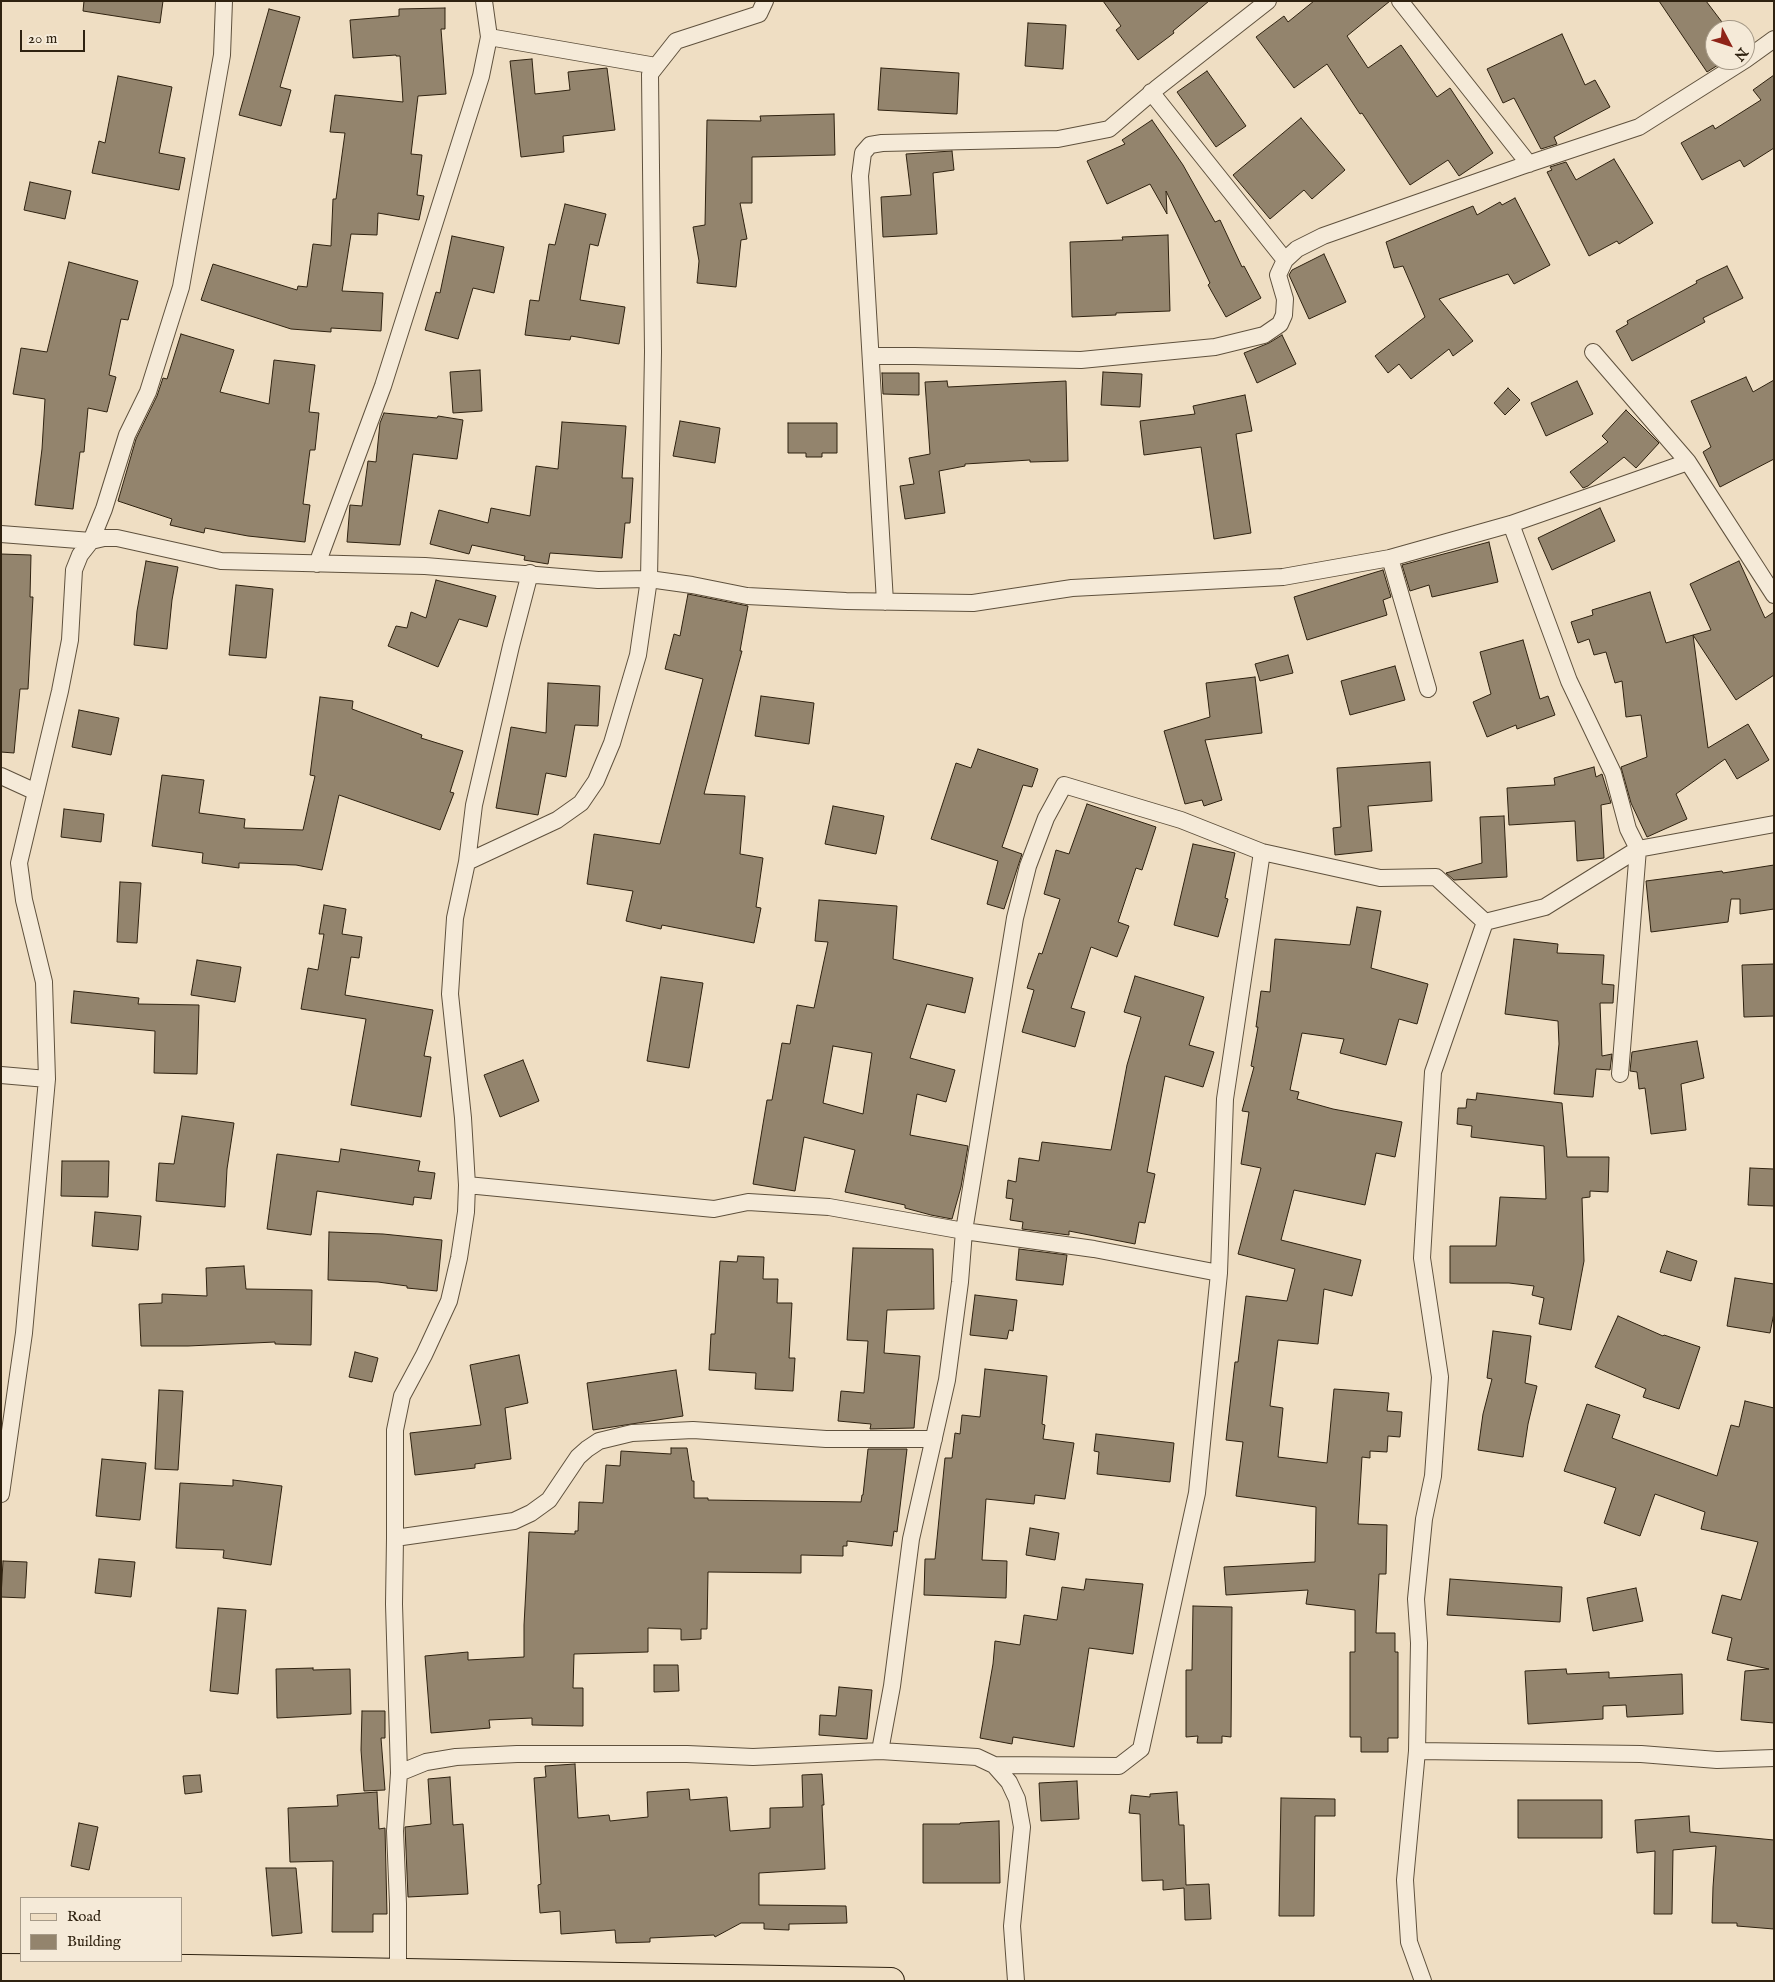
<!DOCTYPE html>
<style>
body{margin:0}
#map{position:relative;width:1775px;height:1982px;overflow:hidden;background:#efdec3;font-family:"IM FELL English",serif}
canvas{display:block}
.frame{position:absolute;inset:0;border:2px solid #2f2210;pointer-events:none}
.legend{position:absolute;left:20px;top:1897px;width:162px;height:65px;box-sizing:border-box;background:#f5ead8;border:1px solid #a69a88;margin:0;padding:6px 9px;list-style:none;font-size:15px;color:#2f2210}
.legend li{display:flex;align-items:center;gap:10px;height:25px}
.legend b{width:25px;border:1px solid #a69a88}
.north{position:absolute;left:1705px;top:20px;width:50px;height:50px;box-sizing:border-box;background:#f5ead8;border:1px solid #a69a88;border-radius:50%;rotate:130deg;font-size:14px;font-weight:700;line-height:20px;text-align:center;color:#2f2210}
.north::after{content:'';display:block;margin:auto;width:18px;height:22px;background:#8f2418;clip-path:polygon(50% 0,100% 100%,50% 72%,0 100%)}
.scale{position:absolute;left:20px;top:30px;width:65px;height:22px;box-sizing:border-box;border:2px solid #2f2210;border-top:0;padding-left:6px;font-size:15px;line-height:18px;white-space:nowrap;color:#2f2210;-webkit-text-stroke:4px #f5ead8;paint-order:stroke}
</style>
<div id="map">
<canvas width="1775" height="1982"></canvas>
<div class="frame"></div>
<ul class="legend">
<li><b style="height:6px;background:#efdec3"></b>Road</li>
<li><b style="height:14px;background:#93846d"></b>Building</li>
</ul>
<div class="north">N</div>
<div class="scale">20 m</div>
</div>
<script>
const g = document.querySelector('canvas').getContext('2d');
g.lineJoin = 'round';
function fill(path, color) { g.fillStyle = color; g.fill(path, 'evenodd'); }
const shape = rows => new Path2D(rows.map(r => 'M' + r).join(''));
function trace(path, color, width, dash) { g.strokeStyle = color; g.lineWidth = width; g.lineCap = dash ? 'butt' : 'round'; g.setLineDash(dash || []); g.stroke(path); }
const building = shape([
 [84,1,163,1,160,23,83,11,84,1],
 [1103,1,1209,1,1173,31,1174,33,1138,60,1116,30,1121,26,1103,1],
 [1314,1,1390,1,1347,36,1368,68,1401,45,1437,97,1450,88,1493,153,1459,176,1448,160,1410,185,1362,113,1360,114,1327,64,1294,88,1256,37,1284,16,1288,22,1314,1],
 [1659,1,1706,1,1728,30,1715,30,1715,60,1726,60,1707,72,1659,1],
 [445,8,445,29,441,29,446,94,418,96,411,154,422,155,417,195,424,196,419,220,378,213,377,235,351,234,342,291,383,293,381,331,331,328,331,332,291,329,201,300,213,264,297,290,298,286,307,287,313,244,331,246,333,199,336,199,345,133,330,132,335,95,403,102,400,56,396,56,396,55,353,58,350,20,399,16,399,9,445,8],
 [269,9,300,17,280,87,291,90,281,126,239,115,269,9],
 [1028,23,1066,25,1063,69,1025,66,1028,23],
 [1562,34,1585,85,1595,80,1610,107,1554,137,1557,144,1541,149,1514,98,1503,103,1487,69,1562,34],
 [532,59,535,94,570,90,568,72,607,68,615,130,563,136,564,152,521,157,510,61,532,59],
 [881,68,959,73,957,114,878,110,881,68],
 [1207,71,1246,126,1216,147,1177,92,1207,71],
 [1774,75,1774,148,1744,167,1740,160,1702,180,1681,143,1713,125,1715,129,1761,100,1753,90,1774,75],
 [118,76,172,87,159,153,185,158,179,190,92,173,99,141,105,143,118,76],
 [834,114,835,155,752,157,752,203,740,203,747,239,741,240,736,287,697,283,699,261,693,227,705,225,707,120,761,121,760,116,834,114],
 [1301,118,1345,170,1312,199,1304,190,1270,219,1233,175,1301,118],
 [1152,120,1183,165,1215,222,1220,220,1242,267,1244,266,1261,298,1226,317,1208,285,1210,283,1166,191,1167,214,1150,184,1107,204,1087,161,1125,144,1122,140,1152,120],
 [952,151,954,170,933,173,937,234,883,237,881,197,911,195,906,154,952,151],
 [1614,159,1653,223,1619,244,1617,241,1589,256,1547,172,1552,170,1550,167,1566,162,1576,180,1614,159],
 [30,182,71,191,65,219,24,210,30,182],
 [1515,198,1550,265,1514,284,1508,274,1439,299,1473,341,1453,356,1449,349,1411,379,1399,364,1388,373,1375,356,1425,317,1403,266,1394,268,1386,242,1473,206,1477,215,1500,202,1502,205,1515,198],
 [565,204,606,214,598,246,590,244,580,300,625,307,619,344,571,336,570,340,525,335,530,300,539,301,549,244,555,245,565,204],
 [1168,235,1170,311,1116,313,1116,315,1072,317,1070,242,1123,240,1122,237,1168,235],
 [452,236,504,247,494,293,473,288,458,339,425,330,436,292,440,293,452,236],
 [1324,254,1346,302,1309,319,1289,275,1292,270,1324,254],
 [69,262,138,281,128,320,121,319,109,375,116,377,107,412,88,408,84,452,80,452,73,509,35,505,42,449,45,399,13,394,21,348,47,352,69,262],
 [1727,266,1743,298,1703,318,1705,322,1632,361,1616,331,1628,324,1627,321,1697,283,1696,281,1727,266],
 [181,334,234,350,220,392,269,404,274,360,315,365,309,412,319,413,315,450,310,450,303,504,310,505,305,542,248,536,205,528,204,533,170,525,172,519,118,501,136,439,157,396,163,378,167,379,181,334],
 [1282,335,1296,364,1257,383,1244,353,1269,343,1282,335],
 [480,370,482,411,453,413,450,372,480,370],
 [1103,372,1142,374,1140,407,1101,405,1103,372],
 [882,373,919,373,919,395,883,394,882,373],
 [1746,377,1753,392,1774,380,1774,459,1720,487,1703,452,1711,447,1691,401,1746,377],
 [947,381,948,387,1066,381,1068,461,1030,462,1030,460,965,464,965,466,939,471,945,513,905,519,900,486,914,484,909,458,930,454,925,382,947,381],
 [1577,381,1593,414,1546,436,1531,403,1577,381],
 [1508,388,1520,400,1505,415,1494,403,1508,388],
 [1245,395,1252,431,1236,434,1251,533,1214,539,1201,447,1144,455,1140,421,1195,414,1193,406,1245,395],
 [1626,410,1659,443,1636,468,1624,457,1588,486,1583,488,1570,472,1608,442,1602,436,1626,410],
 [384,413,437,418,438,416,463,420,457,459,413,454,400,545,347,542,350,505,362,506,368,461,376,462,380,423,384,413],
 [680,421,720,428,715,463,673,456,680,421],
 [562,422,626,426,622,478,633,478,630,523,625,523,622,558,550,553,548,564,524,560,525,556,472,545,469,554,430,544,439,510,488,523,491,508,530,516,536,466,558,469,562,422],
 [788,423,837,423,837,453,822,453,822,457,806,457,806,453,788,453,788,423],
 [1600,508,1615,541,1552,570,1538,538,1600,508],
 [1489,542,1498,582,1432,597,1429,585,1410,591,1402,565,1489,542],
 [1,554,31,555,30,597,33,597,28,689,20,689,14,753,1,752,1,554],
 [146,561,178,567,172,600,167,649,134,645,137,611,146,561],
 [1739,561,1765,618,1774,612,1774,675,1736,700,1693,635,1711,630,1690,584,1739,561],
 [1383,570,1391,597,1383,600,1387,615,1307,640,1294,597,1383,570],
 [436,580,496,596,487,627,459,619,438,667,388,646,396,626,407,628,411,612,426,618,436,580],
 [236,585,273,589,266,658,229,655,236,585],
 [1650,592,1666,643,1693,635,1708,748,1748,724,1769,760,1737,779,1725,759,1676,794,1687,819,1647,837,1631,803,1621,767,1647,757,1641,715,1626,717,1622,681,1615,683,1606,652,1594,655,1589,639,1578,643,1571,622,1593,615,1592,610,1650,592],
 [688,594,748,606,740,651,742,651,704,794,745,796,740,854,763,858,756,907,761,908,754,943,662,925,661,929,626,921,633,891,587,884,594,834,660,844,703,679,665,669,674,634,680,636,688,594],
 [1523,640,1540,699,1548,696,1555,715,1517,729,1516,725,1487,737,1473,702,1491,694,1480,652,1523,640],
 [1288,655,1293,673,1260,681,1255,664,1288,655],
 [1395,666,1405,700,1350,715,1341,681,1395,666],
 [1255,677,1262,733,1205,740,1222,800,1204,806,1202,800,1185,804,1164,731,1210,717,1206,683,1255,677],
 [548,683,600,686,598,726,575,725,566,777,546,773,538,815,496,808,511,727,546,733,548,683],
 [761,696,814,703,809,744,755,736,761,696],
 [320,697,353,701,352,709,422,735,421,738,463,751,450,792,454,793,440,830,339,795,322,870,296,865,239,863,239,868,202,863,203,853,152,846,162,775,204,780,199,813,245,819,244,828,303,830,315,776,310,775,320,697],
 [79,710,119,718,111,755,72,747,79,710],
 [978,749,1038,769,1032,787,1023,785,1002,847,1022,854,1004,909,987,904,998,861,931,839,956,763,971,768,978,749],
 [1430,762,1432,801,1368,806,1372,851,1335,855,1333,828,1341,827,1337,768,1430,762],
 [1594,767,1596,777,1602,774,1611,803,1601,805,1604,858,1577,861,1575,821,1509,825,1507,788,1555,785,1554,778,1594,767],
 [1087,804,1156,827,1142,870,1136,868,1118,922,1129,926,1117,957,1091,947,1071,1008,1085,1012,1075,1047,1022,1032,1034,990,1027,988,1039,953,1042,954,1060,899,1044,894,1056,850,1069,854,1087,804],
 [833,806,884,816,876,854,825,844,833,806],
 [64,809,104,814,101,842,61,837,64,809],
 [1504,816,1507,877,1454,880,1446,873,1482,863,1480,817,1504,816],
 [1193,844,1235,853,1225,898,1228,899,1218,937,1174,925,1193,844],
 [1774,865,1774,909,1740,914,1740,899,1731,899,1728,922,1651,932,1646,881,1722,871,1723,873,1774,865],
 [120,882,141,883,137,943,117,942,120,882],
 [819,900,897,906,893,959,973,978,965,1013,927,1004,910,1058,955,1070,946,1102,917,1094,910,1135,968,1146,961,1187,952,1219,931,1215,905,1208,905,1205,845,1192,855,1150,804,1137,795,1191,753,1184,767,1100,772,1100,782,1043,790,1044,797,1005,814,1008,828,942,815,941,819,900],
 [833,1046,872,1053,863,1114,823,1103,833,1046],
 [324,905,346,909,342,934,362,937,359,958,351,957,345,995,433,1010,424,1056,431,1057,421,1117,351,1105,366,1019,301,1009,308,968,318,970,324,934,319,934,324,905],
 [1357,907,1381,911,1371,968,1428,984,1417,1024,1399,1019,1386,1065,1340,1053,1344,1039,1302,1033,1290,1090,1299,1092,1297,1099,1333,1109,1402,1122,1395,1157,1376,1153,1365,1205,1294,1190,1281,1240,1361,1260,1352,1296,1324,1289,1318,1344,1278,1340,1270,1406,1283,1408,1278,1457,1327,1463,1334,1389,1389,1393,1387,1411,1402,1412,1400,1437,1388,1436,1387,1452,1370,1451,1370,1458,1362,1457,1358,1524,1387,1525,1386,1574,1379,1574,1376,1633,1395,1633,1395,1652,1398,1652,1398,1738,1388,1738,1388,1752,1361,1752,1361,1737,1350,1737,1350,1652,1355,1652,1355,1610,1306,1604,1308,1590,1226,1595,1224,1567,1315,1562,1316,1507,1236,1496,1243,1442,1226,1440,1235,1362,1238,1362,1246,1296,1287,1301,1295,1269,1238,1254,1261,1168,1241,1164,1249,1112,1242,1111,1254,1067,1251,1066,1258,1027,1256,1027,1261,991,1270,992,1275,939,1350,945,1357,907],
 [1514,939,1558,944,1557,953,1604,955,1602,984,1614,985,1613,1003,1600,1003,1602,1056,1612,1054,1610,1070,1596,1069,1593,1097,1554,1094,1559,1044,1558,1021,1505,1014,1514,939],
 [197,960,241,967,235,1002,191,995,197,960],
 [1774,964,1774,1016,1744,1017,1742,965,1774,964],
 [1135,976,1204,997,1189,1045,1214,1052,1203,1087,1165,1076,1147,1172,1155,1174,1145,1223,1139,1222,1135,1244,1069,1231,1069,1235,1022,1229,1023,1222,1010,1220,1013,1199,1006,1198,1008,1180,1016,1182,1019,1158,1039,1161,1042,1142,1111,1150,1127,1065,1141,1017,1124,1012,1135,976],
 [661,977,703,983,689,1068,647,1061,661,977],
 [74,991,139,998,138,1004,199,1005,197,1074,154,1073,155,1031,71,1023,74,991],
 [1697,1041,1704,1078,1681,1084,1686,1130,1651,1134,1645,1088,1639,1089,1637,1072,1630,1071,1632,1052,1697,1041],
 [523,1060,539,1101,500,1117,484,1075,523,1060],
 [1477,1093,1562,1103,1567,1157,1609,1157,1608,1192,1590,1191,1590,1197,1582,1198,1584,1261,1571,1330,1539,1324,1544,1298,1532,1295,1534,1286,1509,1283,1450,1283,1450,1246,1496,1246,1500,1197,1546,1199,1544,1146,1471,1137,1472,1126,1457,1124,1458,1108,1466,1108,1467,1099,1476,1100,1477,1093],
 [182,1116,234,1123,227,1169,225,1207,156,1201,159,1163,174,1164,182,1116],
 [341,1149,420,1161,418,1171,435,1173,431,1199,414,1197,413,1205,317,1191,311,1235,267,1229,277,1154,339,1162,341,1149],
 [62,1161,109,1161,108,1197,61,1196,62,1161],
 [1750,1168,1774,1169,1774,1206,1748,1205,1750,1168],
 [95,1212,141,1216,138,1250,92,1246,95,1212],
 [329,1232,383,1234,442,1240,437,1291,407,1288,407,1286,378,1282,328,1280,329,1232],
 [853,1248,933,1249,934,1309,887,1310,884,1353,920,1356,914,1428,870,1429,871,1424,838,1421,841,1391,864,1393,868,1341,847,1340,853,1248],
 [1019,1249,1067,1255,1063,1285,1016,1280,1019,1249],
 [1667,1251,1697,1261,1691,1281,1660,1272,1667,1251],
 [738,1256,764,1257,763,1279,778,1279,777,1303,792,1303,789,1358,795,1358,793,1391,755,1389,756,1373,709,1370,711,1334,715,1334,720,1261,737,1262,738,1256],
 [244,1266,246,1289,312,1290,311,1345,275,1344,275,1342,188,1346,141,1346,139,1304,162,1303,162,1294,207,1296,206,1268,244,1266],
 [1735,1278,1774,1284,1774,1313,1770,1333,1727,1326,1735,1278],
 [975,1295,1017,1300,1013,1331,1009,1330,1007,1339,970,1335,975,1295],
 [1618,1316,1663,1336,1664,1335,1700,1347,1679,1409,1643,1397,1646,1389,1595,1367,1618,1316],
 [1493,1331,1531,1336,1525,1383,1537,1386,1528,1424,1523,1457,1478,1450,1483,1414,1492,1379,1487,1378,1493,1331],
 [355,1352,378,1358,372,1382,349,1377,355,1352],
 [519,1355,528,1403,505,1408,511,1459,475,1464,475,1468,415,1475,410,1433,481,1425,470,1365,519,1355],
 [985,1369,1047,1376,1042,1424,1045,1425,1043,1439,1074,1443,1065,1499,1035,1495,1034,1504,986,1499,982,1560,1007,1561,1006,1598,924,1595,925,1559,935,1559,945,1458,952,1458,955,1433,960,1434,962,1415,980,1417,985,1369],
 [676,1370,683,1416,593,1430,587,1383,676,1370],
 [159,1390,183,1391,178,1470,155,1469,159,1390],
 [1745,1401,1774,1408,1774,1723,1741,1720,1745,1671,1769,1669,1727,1660,1732,1638,1712,1633,1722,1595,1741,1600,1758,1542,1701,1529,1705,1512,1655,1494,1640,1536,1604,1523,1616,1488,1564,1471,1587,1404,1620,1415,1612,1438,1717,1476,1731,1425,1739,1427,1745,1401],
 [1096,1434,1174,1443,1170,1482,1097,1474,1099,1452,1094,1451,1096,1434],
 [671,1448,687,1448,692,1481,694,1481,694,1498,708,1498,708,1500,861,1502,862,1495,863,1495,868,1449,907,1449,897,1532,894,1531,892,1546,847,1541,847,1546,843,1546,843,1556,801,1555,801,1573,708,1572,707,1629,701,1629,701,1639,681,1640,681,1629,648,1628,648,1652,574,1654,573,1688,583,1688,583,1726,532,1725,532,1718,489,1720,490,1728,431,1733,425,1656,468,1652,468,1660,524,1657,524,1625,529,1532,575,1534,575,1531,578,1531,579,1502,603,1503,606,1465,620,1466,621,1451,671,1454,671,1448],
 [102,1459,146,1463,140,1520,96,1516,102,1459],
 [233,1480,282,1486,271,1565,223,1558,224,1550,176,1548,180,1483,233,1486,233,1480],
 [1030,1528,1059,1533,1055,1560,1026,1555,1030,1528],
 [99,1559,135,1562,131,1597,95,1593,99,1559],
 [3,1561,27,1562,25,1598,1,1597,3,1561],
 [1086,1579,1143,1584,1133,1654,1089,1648,1074,1747,1013,1737,1012,1744,980,1738,993,1664,995,1641,1020,1645,1024,1615,1057,1620,1062,1587,1084,1590,1086,1579],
 [1450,1579,1562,1587,1560,1622,1447,1615,1450,1579],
 [1636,1588,1643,1621,1593,1631,1587,1598,1636,1588],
 [1193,1606,1232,1607,1231,1737,1222,1736,1222,1743,1197,1743,1198,1736,1186,1737,1186,1670,1192,1670,1193,1606],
 [218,1608,246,1610,238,1694,210,1691,218,1608],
 [654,1665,678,1665,679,1691,654,1692,654,1665],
 [313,1668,313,1670,350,1669,351,1714,277,1718,276,1669,313,1668],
 [1566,1669,1567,1674,1609,1672,1609,1678,1682,1674,1683,1714,1627,1717,1626,1705,1603,1706,1603,1719,1528,1724,1525,1671,1566,1669],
 [839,1687,872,1690,867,1739,819,1735,820,1715,836,1716,839,1687],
 [362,1711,385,1711,385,1738,381,1738,385,1790,364,1791,361,1750,362,1711],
 [575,1764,578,1818,609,1815,610,1821,648,1817,647,1792,689,1789,690,1800,727,1797,730,1831,770,1828,770,1808,803,1807,802,1775,822,1774,824,1805,822,1805,825,1869,759,1873,759,1905,846,1906,847,1923,789,1924,789,1930,764,1929,764,1923,741,1923,715,1937,714,1935,650,1938,650,1942,616,1943,615,1930,561,1934,560,1911,540,1913,538,1885,541,1884,534,1778,546,1777,545,1766,575,1764],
 [200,1775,202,1792,185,1794,183,1776,200,1775],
 [450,1777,453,1825,463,1824,468,1894,408,1897,405,1827,431,1824,428,1779,450,1777],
 [1077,1781,1079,1819,1041,1821,1039,1783,1077,1781],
 [377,1792,379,1829,385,1828,387,1914,373,1914,373,1932,332,1932,333,1861,290,1862,288,1808,338,1806,337,1795,377,1792],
 [1177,1792,1179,1825,1184,1825,1186,1885,1209,1884,1211,1919,1185,1920,1184,1888,1163,1890,1163,1880,1142,1881,1140,1814,1129,1813,1131,1795,1150,1797,1150,1794,1177,1792],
 [1281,1798,1335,1799,1335,1816,1315,1816,1314,1916,1279,1916,1281,1798],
 [1518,1800,1602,1800,1602,1838,1518,1838,1518,1800],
 [1689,1816,1690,1832,1774,1840,1774,1929,1737,1926,1737,1923,1712,1923,1713,1887,1716,1846,1673,1850,1672,1914,1654,1914,1655,1851,1637,1853,1635,1820,1689,1816],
 [999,1821,1000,1883,923,1883,923,1824,960,1824,960,1823,999,1821],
 [79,1823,98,1827,89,1870,71,1866,79,1823],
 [266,1868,296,1868,302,1933,272,1936,266,1868]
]);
fill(building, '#93846d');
trace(building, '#2f2210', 1);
const street = shape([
 [1400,1,1529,164],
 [489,37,656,66],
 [1745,60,1774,39],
 [1151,92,1285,260],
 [1593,352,1688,462,1774,595],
 [872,356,914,356,1081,360,1215,347,1264,335,1280,324,1284,315,1285,299,1278,275,1285,260,1297,249,1323,236,1522,166,1639,127,1745,60],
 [1511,524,1569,681,1613,773,1628,829,1638,849,1620,1074],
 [1,534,91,541,104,538,117,538,221,561,425,566,598,580,649,579,692,585,747,596,846,601,973,603,1072,588,1283,577,1390,558,1511,524,1688,462],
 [1390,558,1428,689],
 [317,564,383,386,481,76,489,37,484,1],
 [885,602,860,176,863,153,870,145,882,143,1058,139,1109,129,1157,88,1268,1],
 [1,776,36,792],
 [467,862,557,820,581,803,596,781,612,743,638,655,649,579,653,352,650,74,676,41,759,14,765,1],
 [1,1075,47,1079],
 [467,1185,714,1209,748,1202,829,1207,964,1231,1094,1249,1219,1273],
 [1,1494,24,1333,47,1079,44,982,24,900,19,863,60,691,70,640,74,570,80,555,91,541,104,509,127,435,148,392,181,287,222,55,224,1],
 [395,1538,395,1430,402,1396,424,1355,449,1301,459,1258,466,1212,467,1185,463,1118,450,994,455,918,467,862,474,805,511,646,530,573],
 [880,1751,892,1686,911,1539,947,1380,960,1282,964,1231,1015,918,1028,866,1046,818,1064,785,1181,820,1262,852,1380,878,1436,877,1485,922,1545,907,1638,849,1774,824],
 [1417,1751,1641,1754,1717,1760,1774,1758],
 [994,1765,1119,1766,1141,1749,1197,1493,1219,1273,1225,1099,1262,852],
 [399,1773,394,1604,395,1538,514,1521,531,1513,549,1500,578,1457,587,1449,599,1441,632,1433,693,1430,826,1439,934,1439],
 [398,1972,398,1904,395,1831,399,1773,426,1762,456,1757,517,1754,687,1754,753,1757,880,1751,977,1757,994,1765,1009,1782,1017,1799,1022,1827,1012,1926,1016,1981],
 [1423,1981,1409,1942,1405,1880,1417,1751,1419,1643,1416,1599,1424,1519,1433,1476,1440,1377,1422,1258,1433,1072,1485,922]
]);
const primary = shape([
 [1,1967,190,1968,891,1981]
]);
trace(street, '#5f513d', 18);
trace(primary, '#2f2210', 28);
trace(street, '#f5ead8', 16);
trace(primary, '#efdec3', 26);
</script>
